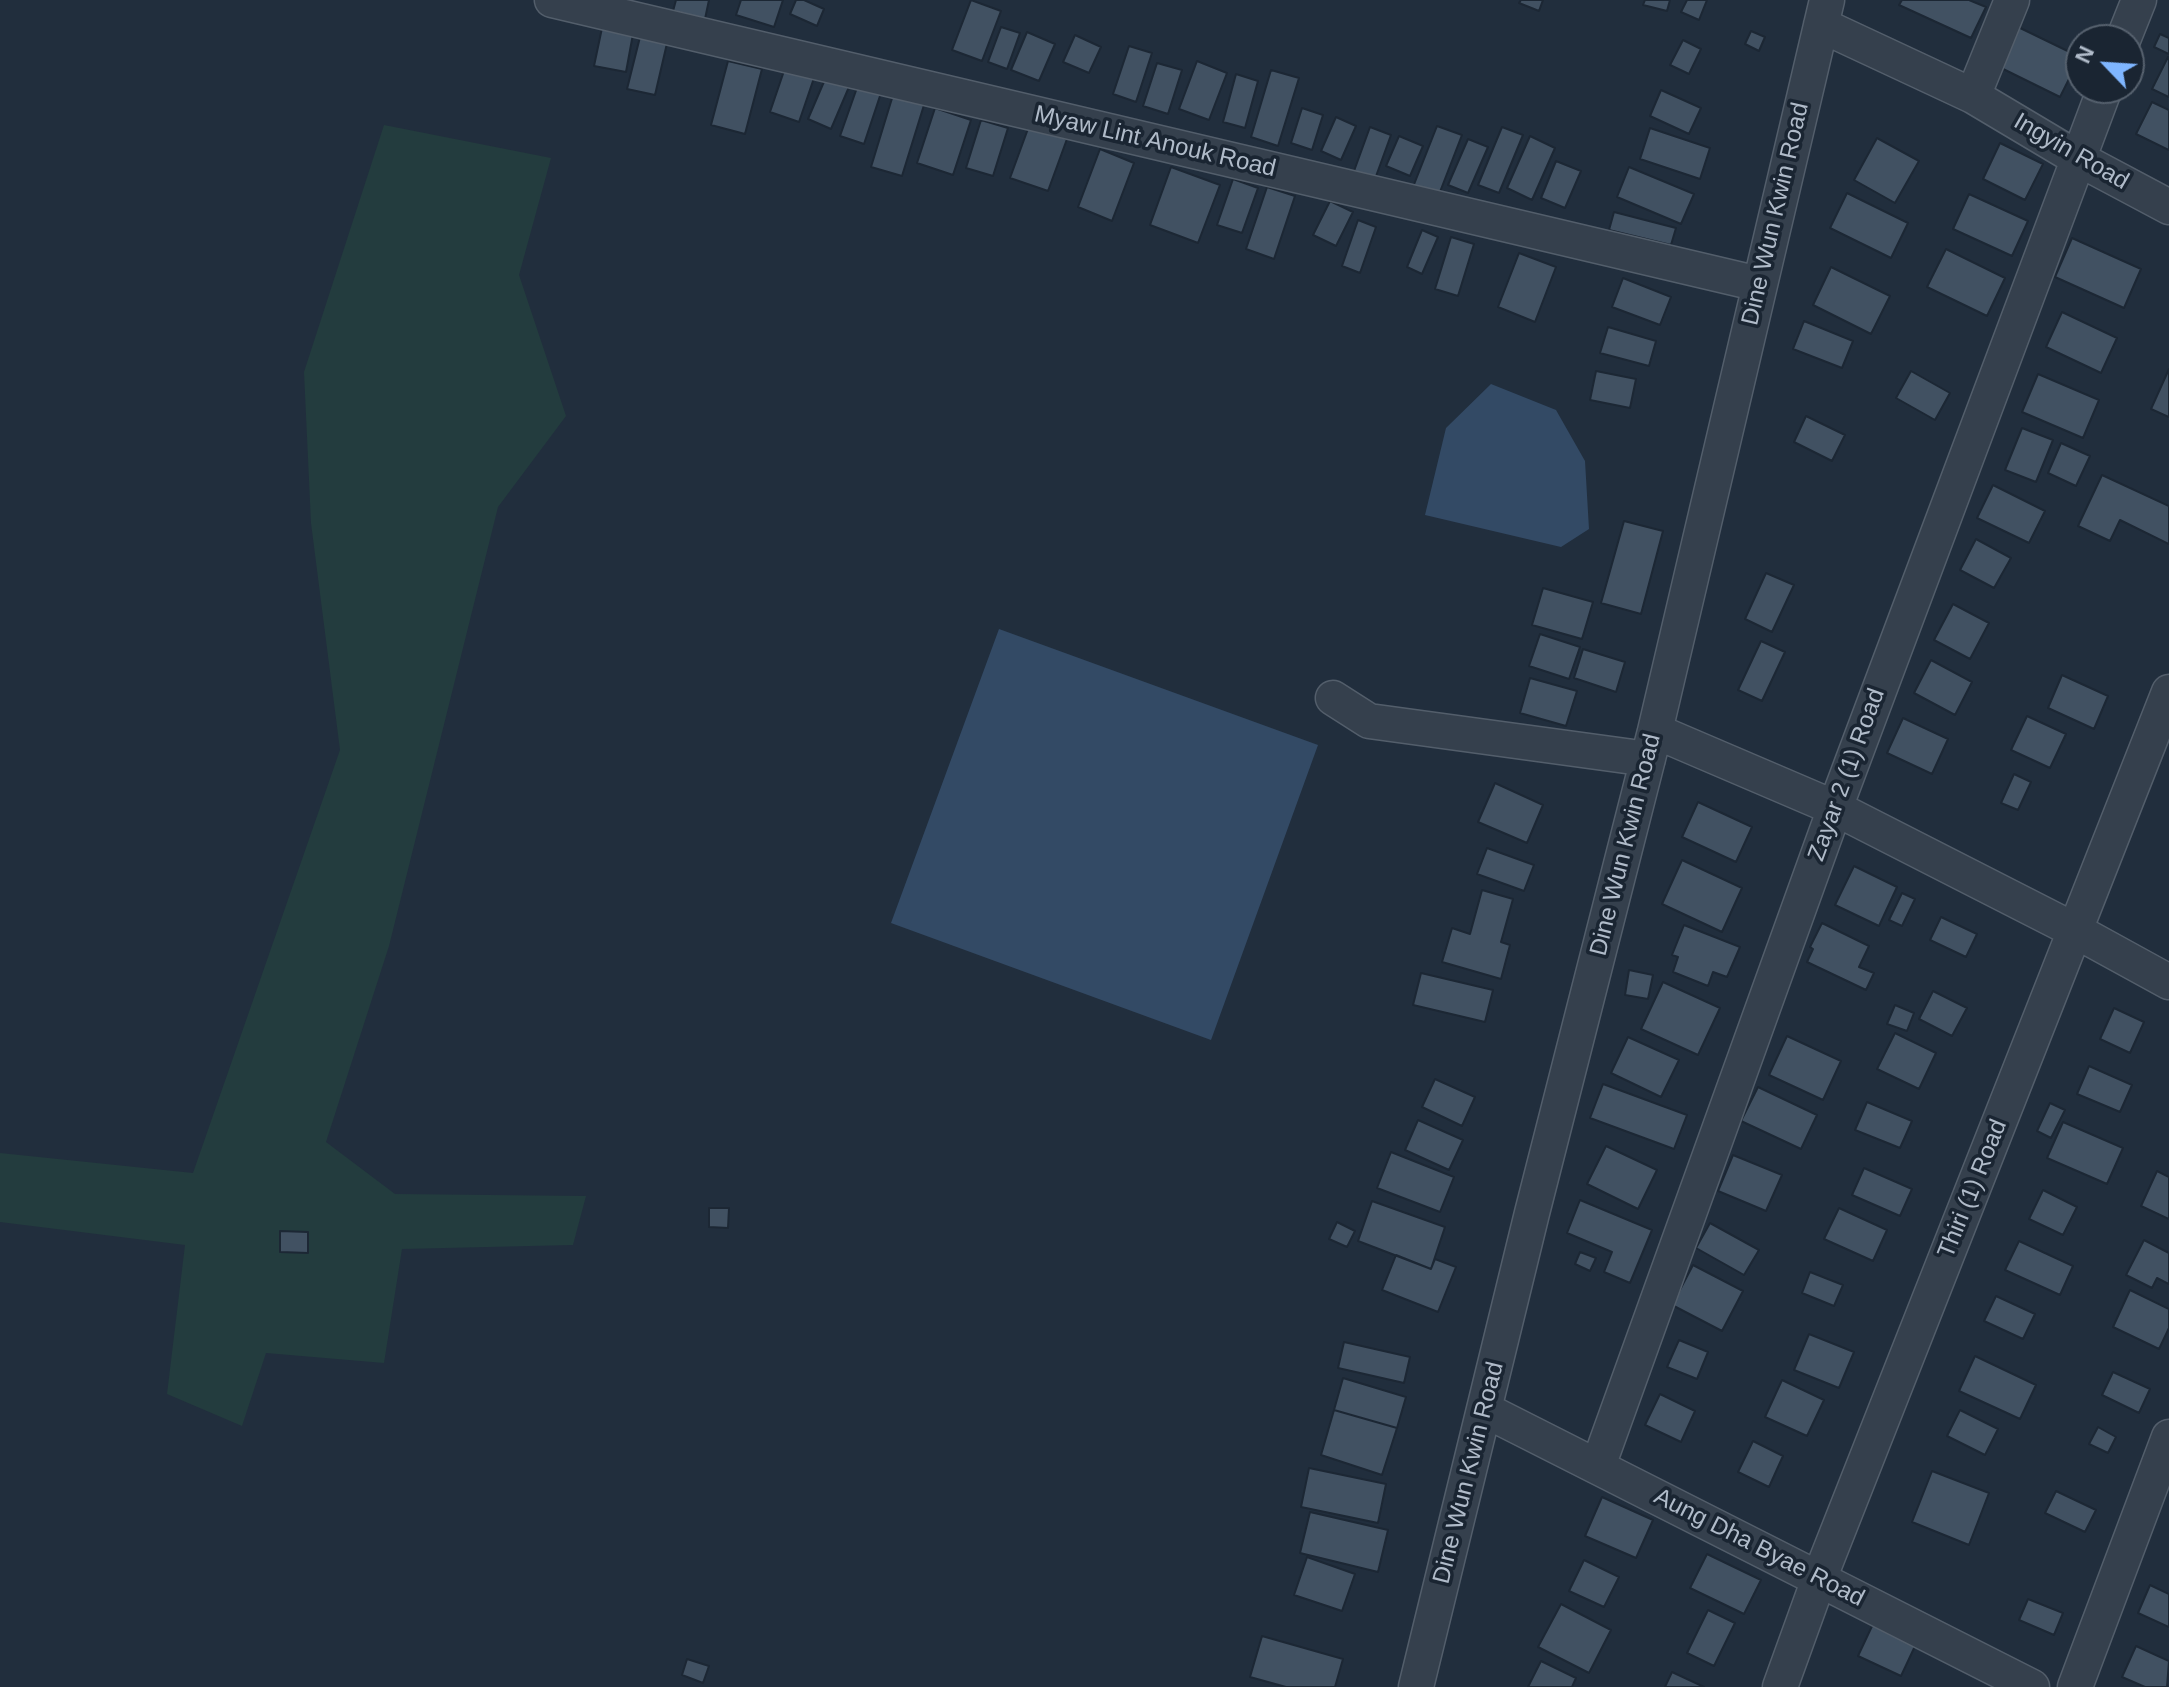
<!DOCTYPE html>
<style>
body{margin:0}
#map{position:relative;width:2169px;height:1687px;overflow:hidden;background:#212e3d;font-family:Helvetica,sans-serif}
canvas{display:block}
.north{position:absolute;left:2065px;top:24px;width:80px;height:80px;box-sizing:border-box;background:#1a2532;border:2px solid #56616e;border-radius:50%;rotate:295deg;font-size:22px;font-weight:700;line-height:32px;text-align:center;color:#b0bbc9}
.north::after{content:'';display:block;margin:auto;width:28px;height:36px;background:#7fb6ff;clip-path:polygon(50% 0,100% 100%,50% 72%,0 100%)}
</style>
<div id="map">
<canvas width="2169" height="1687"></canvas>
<div class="north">N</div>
</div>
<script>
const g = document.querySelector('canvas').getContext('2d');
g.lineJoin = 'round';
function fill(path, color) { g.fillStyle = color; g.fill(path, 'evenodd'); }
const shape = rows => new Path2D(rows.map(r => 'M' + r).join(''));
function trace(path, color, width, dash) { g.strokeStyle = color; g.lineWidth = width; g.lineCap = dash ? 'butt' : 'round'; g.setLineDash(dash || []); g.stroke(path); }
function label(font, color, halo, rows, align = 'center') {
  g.font = font + ' Helvetica,sans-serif'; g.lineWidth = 7; g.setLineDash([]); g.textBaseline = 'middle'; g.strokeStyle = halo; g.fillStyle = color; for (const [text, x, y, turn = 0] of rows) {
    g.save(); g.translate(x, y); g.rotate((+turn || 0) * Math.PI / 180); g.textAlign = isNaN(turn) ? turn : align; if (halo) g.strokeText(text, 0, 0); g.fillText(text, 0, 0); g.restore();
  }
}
fill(shape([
 [384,125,551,158,519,275,566,416,498,507,389,946,326,1142,395,1194,586,1196,573,1245,402,1249,384,1363,266,1353,242,1426,167,1394,185,1245,0,1222,0,1153,193,1173,340,750,311,523,304,372]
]), '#233c3e');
fill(shape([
 [1491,384,1556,410,1585,461,1589,529,1561,547,1425,515,1446,428],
 [999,629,1318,745,1211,1040,891,923]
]), '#334a65');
const building = shape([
 [676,0,709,0,705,19,673,11,676,0],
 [741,0,783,0,774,27,736,15,741,0],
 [796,0,804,0,824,9,817,26,790,14,796,0],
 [971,0,1001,11,982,61,952,50,971,0],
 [1521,0,1543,0,1539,11,1519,3,1521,0],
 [1645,0,1670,0,1667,11,1643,5,1645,0],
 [1687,0,1707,0,1699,20,1681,12,1687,0],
 [1902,0,1969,0,1986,7,1971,38,1899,5,1902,0],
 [2014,25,2080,57,2060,97,1995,65,2014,25],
 [1001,27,1020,33,1007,69,988,62,1001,27],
 [602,28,633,34,626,72,594,66,602,28],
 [1751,31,1765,37,1759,51,1745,44,1751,31],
 [1027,32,1055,44,1039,81,1011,70,1027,32],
 [641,33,668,39,655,95,627,89,641,33],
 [2160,34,2169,38,2169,54,2154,47,2160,34],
 [1075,35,1101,47,1089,73,1063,62,1075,35],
 [1683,40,1701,49,1689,74,1670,65,1683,40],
 [1129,46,1152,53,1136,102,1113,94,1129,46],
 [2168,57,2169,58,2169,97,2152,89,2168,57],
 [728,61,762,69,745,134,711,125,728,61],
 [1197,61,1227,73,1209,120,1179,109,1197,61],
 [1157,63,1182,70,1168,114,1143,106,1157,63],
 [785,68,814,78,799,122,770,112,785,68],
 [1271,70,1299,78,1278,146,1251,137,1271,70],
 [1236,74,1258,81,1245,128,1223,122,1236,74],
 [826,77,849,87,831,129,808,119,826,77],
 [859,82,882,90,864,144,840,136,859,82],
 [1661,90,1701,108,1689,134,1650,116,1661,90],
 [893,95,924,105,902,176,871,167,893,95],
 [2152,102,2169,110,2169,150,2136,134,2152,102],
 [935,108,971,120,953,175,917,163,935,108],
 [1302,108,1323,115,1312,150,1291,143,1302,108],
 [1336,117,1356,126,1341,160,1321,151,1336,117],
 [981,120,1008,128,993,176,966,168,981,120],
 [1029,126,1067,139,1048,191,1010,178,1029,126],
 [1437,126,1462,135,1438,197,1413,187,1437,126],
 [1370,127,1391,135,1375,179,1354,171,1370,127],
 [1502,127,1523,135,1499,193,1478,185,1502,127],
 [1650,128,1710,148,1700,179,1640,159,1650,128],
 [1399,136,1423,146,1410,176,1386,166,1399,136],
 [1530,136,1555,148,1532,200,1507,188,1530,136],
 [1877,138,1919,161,1895,203,1854,180,1877,138],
 [1468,139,1488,147,1468,193,1448,185,1468,139],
 [2000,143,2043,164,2025,200,1983,179,2000,143],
 [1100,149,1134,163,1112,221,1078,207,1100,149],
 [1556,161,1581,171,1565,208,1541,198,1556,161],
 [1171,167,1220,185,1198,243,1150,225,1171,167],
 [1629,167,1694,194,1681,224,1617,197,1629,167],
 [1233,179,1258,188,1242,233,1217,225,1233,179],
 [1267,187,1295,196,1274,259,1246,249,1267,187],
 [1847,193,1908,223,1891,258,1830,228,1847,193],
 [1969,194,2028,221,2012,256,1953,229,1969,194],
 [1330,201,1353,212,1336,246,1313,235,1330,201],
 [1614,212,1676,228,1671,245,1609,230,1614,212],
 [1358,220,1376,227,1360,273,1342,266,1358,220],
 [1422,230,1438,237,1422,274,1407,267,1422,230],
 [1451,237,1474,244,1458,296,1435,289,1451,237],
 [2072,238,2141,269,2124,308,2055,277,2072,238],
 [1946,249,2005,278,1987,316,1927,287,1946,249],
 [1519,253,1556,267,1535,322,1498,307,1519,253],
 [1831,267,1890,296,1871,334,1813,305,1831,267],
 [1623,278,1671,297,1660,325,1612,307,1623,278],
 [2062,312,2117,338,2101,373,2046,347,2062,312],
 [1804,321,1853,341,1842,368,1793,349,1804,321],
 [1608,327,1656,341,1649,366,1600,353,1608,327],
 [2169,369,2169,417,2151,409,2169,369],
 [1596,371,1636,379,1630,408,1590,400,1596,371],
 [1911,371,1950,393,1935,420,1896,398,1911,371],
 [2038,374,2099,400,2083,438,2022,412,2038,374],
 [1806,416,1845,435,1832,461,1794,442,1806,416],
 [2022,428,2053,440,2036,482,2005,470,2022,428],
 [2061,443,2090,456,2076,486,2048,473,2061,443],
 [2102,475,2169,506,2169,544,2120,520,2110,541,2078,526,2102,475],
 [1993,485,2045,511,2029,543,1977,518,1993,485],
 [1624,521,1663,531,1641,614,1601,603,1624,521],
 [1976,539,2011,558,1994,588,1960,570,1976,539],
 [1766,573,1794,585,1772,632,1745,619,1766,573],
 [1543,588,1593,602,1582,639,1532,625,1543,588],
 [1953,604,1989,623,1970,659,1934,640,1953,604],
 [1540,634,1580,647,1569,679,1529,666,1540,634],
 [1761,641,1785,652,1762,701,1738,690,1761,641],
 [1583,649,1625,662,1616,692,1574,678,1583,649],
 [1931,660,1972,682,1955,715,1914,693,1931,660],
 [2062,675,2108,696,2094,729,2048,708,2062,675],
 [1530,678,1577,691,1566,726,1520,713,1530,678],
 [2027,716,2066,734,2050,768,2011,750,2027,716],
 [1903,718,1948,739,1932,774,1887,753,1903,718],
 [2014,774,2031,782,2018,810,2001,803,2014,774],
 [1495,783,1543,805,1527,843,1478,822,1495,783],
 [1698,802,1752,827,1736,862,1682,837,1698,802],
 [1487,848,1534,865,1524,891,1477,874,1487,848],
 [1682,860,1742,888,1722,932,1662,904,1682,860],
 [1854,866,1897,887,1879,926,1835,905,1854,866],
 [1482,890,1513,899,1501,942,1510,945,1501,979,1442,962,1452,928,1470,934,1482,890],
 [1902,893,1915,899,1902,926,1889,920,1902,893],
 [1941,917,1977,934,1966,957,1930,940,1941,917],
 [1822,923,1869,946,1859,967,1874,973,1866,990,1807,962,1813,949,1810,947,1822,923],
 [1684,925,1740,947,1727,977,1713,972,1708,986,1673,972,1678,957,1672,955,1684,925],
 [1629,970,1653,975,1648,999,1625,995,1629,970],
 [1421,973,1493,990,1485,1022,1413,1005,1421,973],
 [1663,982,1720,1008,1698,1055,1641,1029,1663,982],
 [1933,991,1967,1008,1952,1036,1919,1019,1933,991],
 [1895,1005,1914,1013,1907,1031,1887,1024,1895,1005],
 [2114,1008,2144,1022,2130,1053,2100,1039,2114,1008],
 [1895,1033,1936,1053,1919,1089,1877,1069,1895,1033],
 [1787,1036,1841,1061,1823,1100,1769,1075,1787,1036],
 [1628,1037,1679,1060,1661,1097,1611,1073,1628,1037],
 [2089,1066,2132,1085,2120,1112,2077,1094,2089,1066],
 [1435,1079,1475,1097,1462,1126,1422,1107,1435,1079],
 [1603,1084,1687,1115,1674,1149,1590,1118,1603,1084],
 [1758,1087,1817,1115,1801,1149,1741,1121,1758,1087],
 [1867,1102,1912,1121,1900,1148,1855,1130,1867,1102],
 [2050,1103,2065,1110,2051,1138,2037,1131,2050,1103],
 [1418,1120,1463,1140,1449,1170,1405,1150,1418,1120],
 [2063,1122,2123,1148,2107,1184,2047,1158,2063,1122],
 [1606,1146,1657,1170,1638,1209,1587,1184,1606,1146],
 [1391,1152,1454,1177,1440,1212,1377,1188,1391,1152],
 [1733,1155,1782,1175,1766,1211,1718,1191,1733,1155],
 [1864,1168,1912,1189,1900,1216,1852,1195,1864,1168],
 [2157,1171,2169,1177,2169,1219,2141,1206,2157,1171],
 [2043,1190,2077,1207,2063,1235,2029,1219,2043,1190],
 [1580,1200,1652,1230,1630,1283,1604,1272,1612,1252,1567,1233,1580,1200],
 [1372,1201,1445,1227,1431,1269,1358,1241,1372,1201],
 [709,1208,729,1208,728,1228,709,1227,709,1208],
 [1839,1208,1887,1230,1873,1261,1824,1239,1839,1208],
 [1337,1222,1355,1231,1347,1247,1329,1239,1337,1222],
 [1710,1223,1759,1250,1744,1275,1696,1248,1710,1223],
 [280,1231,308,1232,308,1253,280,1252,280,1231],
 [2144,1240,2169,1253,2169,1284,2157,1278,2152,1288,2126,1275,2144,1240],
 [2019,1241,2073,1266,2060,1295,2005,1270,2019,1241],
 [1580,1252,1596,1258,1590,1271,1575,1264,1580,1252],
 [1396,1255,1431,1269,1435,1259,1456,1267,1438,1312,1382,1290,1396,1255],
 [1693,1265,1743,1291,1722,1331,1672,1305,1693,1265],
 [1810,1272,1843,1285,1834,1306,1802,1293,1810,1272],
 [2130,1290,2169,1309,2169,1328,2159,1349,2113,1327,2130,1290],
 [1996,1296,2035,1314,2023,1339,1984,1321,1996,1296],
 [1809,1334,1854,1352,1839,1388,1794,1370,1809,1334],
 [1679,1340,1708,1352,1697,1379,1667,1367,1679,1340],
 [1344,1342,1410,1357,1404,1383,1338,1368,1344,1342],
 [1975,1356,2036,1385,2020,1419,1959,1391,1975,1356],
 [2113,1372,2150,1389,2139,1413,2102,1395,2113,1372],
 [1343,1378,1406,1397,1397,1428,1334,1410,1343,1378],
 [1782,1380,1824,1400,1807,1436,1765,1417,1782,1380],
 [1660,1394,1695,1411,1681,1442,1645,1425,1660,1394],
 [1334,1410,1397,1428,1382,1475,1321,1455,1334,1410],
 [1960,1410,1998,1429,1985,1455,1947,1436,1960,1410],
 [2098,1427,2116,1437,2108,1453,2089,1444,2098,1427],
 [1753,1441,1783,1456,1769,1487,1738,1472,1753,1441],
 [1309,1468,1386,1484,1378,1523,1301,1507,1309,1468],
 [1932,1471,1989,1493,1969,1545,1912,1522,1932,1471],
 [2056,1491,2096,1510,2085,1532,2045,1513,2056,1491],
 [1602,1497,1653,1520,1636,1558,1585,1536,1602,1497],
 [1310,1512,1388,1530,1378,1572,1300,1553,1310,1512],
 [1707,1554,1761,1580,1744,1614,1690,1588,1707,1554],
 [1307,1557,1355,1574,1342,1611,1294,1595,1307,1557],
 [1584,1560,1619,1577,1604,1607,1569,1591,1584,1560],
 [2150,1585,2169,1594,2169,1627,2138,1613,2150,1585],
 [2028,1599,2063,1613,2054,1635,2019,1620,2028,1599],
 [1561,1604,1611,1630,1589,1673,1538,1647,1561,1604],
 [1708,1610,1735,1623,1714,1666,1687,1653,1708,1610],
 [1873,1624,1916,1644,1901,1676,1858,1656,1873,1624],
 [1262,1636,1343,1659,1335,1687,1286,1687,1250,1677,1262,1636],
 [2136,1646,2169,1661,2167,1687,2145,1687,2122,1677,2136,1646],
 [687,1659,709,1666,703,1683,682,1675,687,1659],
 [1541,1661,1576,1678,1572,1687,1528,1687,1541,1661],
 [1672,1672,1704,1687,1665,1687,1672,1672]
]);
fill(building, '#415162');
trace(building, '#1c2734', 2);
const minor = shape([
 [552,0,1759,284],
 [1821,25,1973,96,2077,158,2169,207],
 [2123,40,2139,0],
 [1973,96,2012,0],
 [1333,698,1369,721,1648,759],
 [1655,731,1835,808,2076,931,2169,982],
 [1485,1410,2032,1687],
 [1598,1466,1835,808,2105,88],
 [1416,1687,1532,1213,1655,731,1827,0],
 [1780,1687,1819,1579,2169,692],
 [2075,1687,2169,1437]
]);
trace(minor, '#535e6b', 37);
trace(minor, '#35404d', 34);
label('24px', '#b0bbc9', '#1a2532', [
 ["Myaw Lint Anouk Road",1155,142,13],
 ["Ingyin Road",2071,152,30],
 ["Dine Wun Kwin Road",1776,214,-77],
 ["Zayar 2 (1) Road",1847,775,-70],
 ["Dine Wun Kwin Road",1626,845,-76],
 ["Thiri (1) Road",1973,1189,-68],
 ["Dine Wun Kwin Road",1469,1473,-76],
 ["Aung Dha Byae Road",1759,1548,27]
]);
</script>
